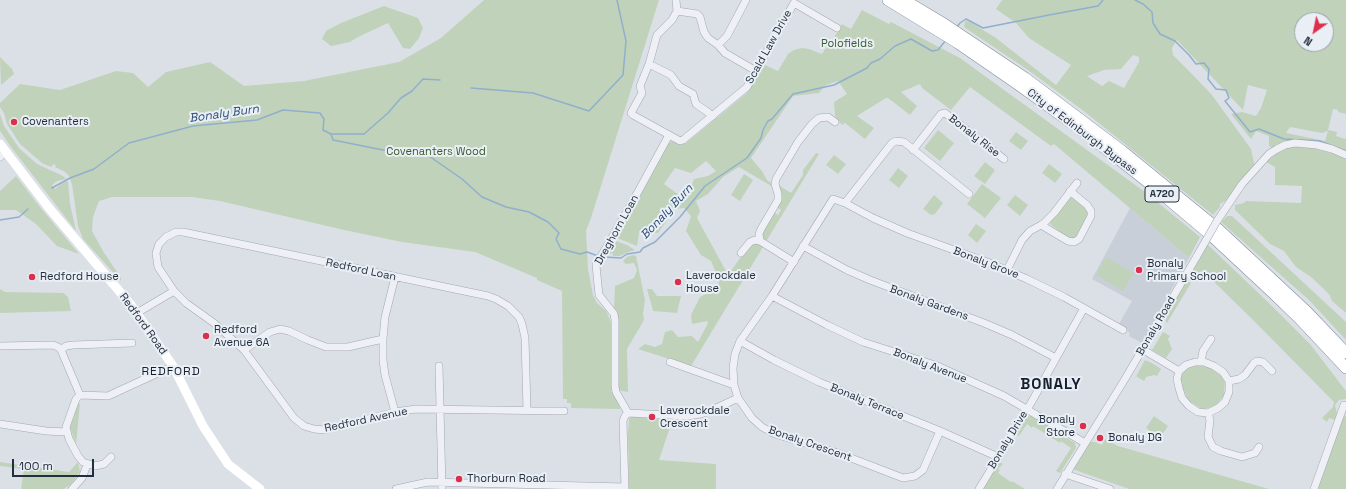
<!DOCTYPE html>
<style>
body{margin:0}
#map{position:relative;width:1346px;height:489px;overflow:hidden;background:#dbe0e7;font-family:"Space Grotesk",sans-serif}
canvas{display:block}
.north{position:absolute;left:1294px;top:12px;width:40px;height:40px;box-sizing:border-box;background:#eaeff5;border:1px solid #9aa2ac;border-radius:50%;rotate:213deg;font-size:11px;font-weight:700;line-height:16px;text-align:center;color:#232e3e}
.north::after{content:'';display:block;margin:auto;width:14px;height:18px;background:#dc2f4d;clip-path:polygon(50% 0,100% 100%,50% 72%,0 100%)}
.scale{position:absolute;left:12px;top:459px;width:82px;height:18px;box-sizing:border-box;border:2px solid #232e3e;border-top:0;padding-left:5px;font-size:12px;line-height:14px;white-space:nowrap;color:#232e3e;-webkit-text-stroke:3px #eaeff5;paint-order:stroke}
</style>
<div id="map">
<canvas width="1346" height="489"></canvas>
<div class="north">N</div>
<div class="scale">100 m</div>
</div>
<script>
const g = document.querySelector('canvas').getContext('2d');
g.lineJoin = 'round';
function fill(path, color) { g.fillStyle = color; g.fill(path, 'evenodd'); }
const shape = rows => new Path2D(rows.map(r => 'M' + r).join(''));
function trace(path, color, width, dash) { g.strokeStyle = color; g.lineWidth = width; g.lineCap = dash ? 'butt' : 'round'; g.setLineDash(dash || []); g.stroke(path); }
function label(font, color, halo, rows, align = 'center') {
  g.font = font + ' "Space Grotesk",sans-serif'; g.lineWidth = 4; g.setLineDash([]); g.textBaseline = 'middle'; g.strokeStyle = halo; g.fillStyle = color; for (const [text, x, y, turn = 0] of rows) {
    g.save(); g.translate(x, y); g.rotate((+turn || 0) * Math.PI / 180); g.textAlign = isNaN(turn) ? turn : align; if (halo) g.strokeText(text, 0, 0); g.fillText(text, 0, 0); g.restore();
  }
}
fill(shape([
 [1130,208,1189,258,1142,343,1129,336,1130,333,1119,324,1132,301,1092,279]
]), '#c8cfd9');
fill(shape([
 [484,0,659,0,591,218,586,231,588,269,593,295,597,303,606,311,611,322,611,391,619,403,620,409,571,408,571,403,567,403,567,399,563,399,562,291,537,280,537,278,475,252,402,242,344,230,220,201,192,197,112,197,99,201,93,217,92,231,103,251,121,278,121,281,83,239,78,226,72,184,69,176,65,172,55,167,56,166,54,164,51,167,42,163,20,144,7,124,4,113,0,107,0,103,20,84,60,90,116,71,133,73,148,87,166,72,210,62,244,86,304,81,399,62,441,38],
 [1002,0,1346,0,1346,114,1338,112,1338,110,1333,109,1328,130,1337,132,1336,136,1346,139,1346,313,1332,301,1329,294,1311,277,1296,267,1284,251,1270,244,1235,210,1235,205,1244,203,1246,201,1301,203,1302,186,1275,185,1275,167,1266,162,1279,152,1269,146,1269,136,1256,131,1251,139,1231,114,1242,112,1256,116,1261,108,1267,90,1248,85,1243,110,1177,40,1172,48,1173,55,1194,76,1212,95,1251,149,1255,167,1229,199,1220,204,1220,207,1213,215,1085,112,1028,70,964,27,965,21,970,22,996,38,1056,85,1071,65,1029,38,1016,23,996,9],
 [1302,20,1326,20,1326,44,1302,44],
 [1133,55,1139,57,1139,62,1124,88,1109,81,1102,86,1087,76,1104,70,1121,69],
 [1290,127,1322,133,1328,131,1325,141,1286,133],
 [384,6,418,18,423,28,419,38,410,49,403,48,388,23,358,37,350,42,331,46,322,39,326,31,341,23],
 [862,10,889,24,891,22,960,58,1145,192,1200,237,1189,258,1054,144,1051,146,970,87,951,110,922,88,920,84,901,92,917,106,910,115,888,98,886,98,857,116,874,128,865,139,845,123,842,125,835,116,834,102,847,94,838,81,826,85,819,93,793,96,751,158,762,171,767,180,771,183,773,187,739,167,723,177,708,194,696,201,700,211,697,218,726,271,731,271,745,251,752,244,761,244,763,247,691,366,638,349,645,344,655,347,662,344,665,332,672,330,678,337,692,336,698,342,708,323,707,321,692,324,691,315,700,297,718,288,719,280,711,261,701,255,686,231,691,216,684,208,675,209,658,233,639,234,637,246,617,238,669,142,674,141,680,144,685,144,747,93,765,65,778,71,788,54,794,50,802,48,809,49,822,54,825,49,828,48,842,24,851,29],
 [706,161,716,171,708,176,694,179,686,200,664,184,675,168,691,173],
 [0,57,12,69,14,74,1,85],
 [0,114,4,126,19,148,37,164,63,176,66,179,57,181,52,185,55,189,61,184,67,181,68,182,70,204,76,231,11,147,0,131],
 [938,130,954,143,940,161,924,148],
 [1016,132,1028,141,1021,150,1009,141],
 [816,153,819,154,767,240,764,240,762,235,764,228,774,212,778,215,781,210,776,207,780,186,791,193,803,175,803,170],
 [834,155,846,164,838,174,826,165],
 [985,162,995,170,985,184,974,176],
 [1049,164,1062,174,1055,183,1042,173],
 [898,168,908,176,899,188,889,180],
 [744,174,753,180,740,201,731,195],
 [16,176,40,207,79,254,57,246,36,224,16,210,0,210,0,191],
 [982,184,1001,198,985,218,967,204],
 [934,195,943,203,935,214,931,215,923,209],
 [1015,195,1028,205,1020,216,1007,205],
 [1069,196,1085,206,1090,212,1075,240,1068,238,1050,224,1051,221],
 [1227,216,1232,216,1346,322,1346,340,1310,301,1221,222],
 [976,224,986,231,977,243,968,235],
 [616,241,627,245,635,250,628,252,620,256,613,256,613,253,607,255],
 [1206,243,1272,306,1310,344,1346,391,1346,399,1339,400,1335,405,1337,413,1335,420,1329,418,1327,422,1322,418,1333,407,1334,402,1255,322,1209,277,1201,271,1198,275,1196,274,1194,278,1190,276,1190,274],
 [633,255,636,256,645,300,643,314,644,320,627,349,628,392,618,390,619,341,614,309,615,286,634,278,637,270,634,263,626,264,623,261,627,257],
 [1106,257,1134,273,1123,291,1096,275],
 [1187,281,1191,283,1167,323,1164,318],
 [0,289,5,292,63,293,68,297,71,311,0,313],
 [647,289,652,289,657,296,681,296,677,313,653,311],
 [1163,332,1170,336,1168,339,1172,349,1166,358,1152,350],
 [1145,360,1152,363,1161,369,1157,376,1154,375,1146,377,1144,381,1136,376,1133,382],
 [1199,365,1212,369,1221,376,1225,382,1224,395,1215,407,1202,409,1189,401,1184,391,1181,382,1181,376,1186,369],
 [78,403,80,404,76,444,70,427],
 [631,416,672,421,659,460,716,464,716,489,629,489,628,434,629,419],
 [1028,416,1031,416,1075,443,1076,448,1060,473,1056,471,1071,448,1061,441,1060,443,1033,426,1032,428,1027,424,1019,436,1016,434],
 [1154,416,1168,426,1160,438,1146,428],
 [1343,416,1346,416,1346,489,1316,489],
 [1105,439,1118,446,1269,489,1129,489,1072,469,1090,442,1095,442,1102,445],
 [0,462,69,472,78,462,80,472,71,484,64,489,21,489,24,469,0,466],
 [999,462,1003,464,998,469,1000,470,998,473,1011,482,1012,481,1025,489,983,489]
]), '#c1d2bb');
trace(shape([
 [1135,0,1143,4,1152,12,1153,23,1160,34,1175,41,1189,55,1196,64,1204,63,1209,69,1208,79,1216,89,1226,90,1229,98,1225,101,1250,132,1259,129,1284,139,1320,141,1333,146],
 [956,28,960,23,966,19,983,28,1049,15,1098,6,1103,0],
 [471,88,533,93,589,111,623,75,626,41,617,0],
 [331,134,364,134,388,113,401,98,412,91,423,79,440,80],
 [1338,148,1346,151],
 [52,188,70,178,94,169,129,143,193,126,257,120,283,110,320,113,324,119,323,130,331,134,333,140,398,153,429,156,462,179,482,197,506,207,529,212,548,222,559,233,556,239,561,249,580,254,587,252,598,256],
 [0,220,19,217,28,209],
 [604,257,621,258,627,254,640,252,643,248,655,242,680,217,705,186,747,158,761,138,763,130,768,121,772,119,793,94,834,85,867,68,871,63,880,59,895,46,911,39,932,51,938,50,946,40]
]), '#91afcc', 1.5);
const minor = shape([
 [676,0,677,11,672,20,657,35,649,64,640,86,642,93,631,113,633,115,680,141,683,140,747,87,794,3,837,28],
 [677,11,697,14,700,17,704,32,708,38,718,45,725,53,756,71],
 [718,45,727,36,746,0],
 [649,64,671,75,679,86,693,94,696,104,709,113,713,116],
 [913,150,941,114,945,113,1004,159],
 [0,157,6,152],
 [845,203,892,143,896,141,904,142,969,194],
 [1217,221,1242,184,1269,154,1277,149,1285,145,1295,143,1317,145,1332,149,1346,155],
 [1041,225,1068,241,1074,242,1079,239,1091,216,1091,211,1087,205,1070,191],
 [803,246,847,270,870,280,984,323,1012,335,1056,358],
 [741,253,750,242,755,240,760,241],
 [794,262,760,241,759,234,761,229,778,200,778,194,775,184,776,179,798,142,812,124,819,118,828,117,835,122],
 [1007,270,1022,240,1030,231,1043,224,1054,213,1077,183],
 [395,277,385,317,383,339,383,360,385,375,395,412],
 [174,291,158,267,156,253,159,244,166,237,176,232,183,232,488,296,496,299,508,306,519,317,522,324,525,338,527,410],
 [772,296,827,325,863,342,935,365,1004,396,1085,443],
 [137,313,174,291,186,303,214,323,244,350,294,418,304,426,314,429,325,430,395,412,416,409,564,411],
 [740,341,774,360,819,382,940,431,998,457],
 [0,346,53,345,58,347,61,350,66,346,73,345,132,343],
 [1142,349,1179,371],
 [61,350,80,395],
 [244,350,270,332,280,329,289,331,308,340,326,347,348,347,383,339],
 [670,362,734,385],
 [1195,362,1204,362,1214,366,1223,372,1229,381,1229,392,1225,402,1218,408,1208,413,1198,412,1189,406,1182,398,1179,388,1177,379,1179,371,1186,365,1195,362],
 [1201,362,1203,351,1211,339],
 [439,366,442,489],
 [1229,381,1239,379,1245,375,1254,363,1257,361,1263,362,1272,371],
 [628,413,616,392,615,386,615,320,614,314,599,295,596,265,633,201,669,135],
 [628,413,687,416,701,414,712,410,738,398],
 [1208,413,1210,420,1208,437,1213,447,1221,451,1242,457,1255,453,1259,447],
 [0,424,46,431,67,432],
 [940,431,923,470,915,476,903,478,838,453,775,434,762,427,752,418,738,398,734,385,733,368,735,354,740,341,772,296,833,199,845,203,873,218,907,233,987,262,1027,279,1064,297,1123,330],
 [111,457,104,464,95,466,83,462,78,456,69,439,66,427,76,399,80,395,108,396,173,366],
 [1065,474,1110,489],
 [72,489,82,478,87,465],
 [396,489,428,482,625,487],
 [625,489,623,421,625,416,628,413],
 [979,489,1031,403,1084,308],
 [1057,489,1125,379,1197,256],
 [1314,489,1344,405]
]);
const trunk = shape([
 [888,0,958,43,1019,85,1087,134,1149,183,1213,237,1271,291,1299,318,1346,368],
 [904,0,944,24,1025,78,1122,151,1219,230,1307,312,1346,353]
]);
trace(minor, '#a0a7b1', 8);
trace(trunk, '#808d9f', 12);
trace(minor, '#eef0f5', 7);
trace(shape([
 [0,144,49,208,131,305,173,366,203,426,228,464,260,489]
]), '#fff', 9);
trace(trunk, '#fff', 11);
const minorBridge = shape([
 [1197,256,1217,221]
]);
trace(minorBridge, '#a0a7b1', 8, []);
trace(minorBridge, '#eef0f5', 7);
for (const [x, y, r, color] of [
 [14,122,4,"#dc2f4d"],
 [1139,270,4,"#dc2f4d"],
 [32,277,4,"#dc2f4d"],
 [678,282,4,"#dc2f4d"],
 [206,336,4,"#dc2f4d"],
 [652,417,4,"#dc2f4d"],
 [1083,426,4,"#dc2f4d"],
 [1100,438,4,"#dc2f4d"],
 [459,479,4,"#dc2f4d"]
]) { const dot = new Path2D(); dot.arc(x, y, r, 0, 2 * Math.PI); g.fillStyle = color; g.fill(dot); trace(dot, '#eaeff5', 1.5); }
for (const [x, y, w] of [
 [1162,194,34]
]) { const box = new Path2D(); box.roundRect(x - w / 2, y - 8, w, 16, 3); g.fillStyle = '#eaeff5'; g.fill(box); trace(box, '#232e3e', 1); }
label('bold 10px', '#232e3e', null, [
 ["A720",1162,194]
]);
label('11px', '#395c2f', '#eaeff5', [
 ["Polofields",847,44],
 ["Covenanters Wood",436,152]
]);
label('11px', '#232e3e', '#eaeff5', [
 ["Scald Law Drive",769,47,-61],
 ["City of Edinburgh Bypass",1082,132,37],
 ["Bonaly Rise",974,136,38],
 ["Dreghorn Loan",617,230,-61],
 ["Bonaly Grove",986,263,21],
 ["Redford Loan",361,270,12],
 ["Bonaly Gardens",929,303,20],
 ["Redford Road",143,324,54],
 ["Bonaly Road",1156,326,-60],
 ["Bonaly Avenue",930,366,21],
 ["Bonaly Terrace",867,402,22],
 ["Redford Avenue",366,420,-12],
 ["Bonaly Drive",1008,440,-59],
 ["Bonaly Crescent",810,444,19]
]);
label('11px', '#232e3e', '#eaeff5', [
 ["Covenanters",22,122],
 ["Bonaly",1147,264],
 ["Primary School",1147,277],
 ["Laverockdale",686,276],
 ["House",686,289],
 ["Redford House",40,277],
 ["Redford",214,330],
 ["Avenue 6A",214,343],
 ["Laverockdale",660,411],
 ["Crescent",660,424],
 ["Bonaly",1075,420,"right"],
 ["Store",1075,433,"right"],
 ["Bonaly DG",1108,438],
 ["Thorburn Road",467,479]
], 'left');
label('italic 12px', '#294d76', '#eaeff5', [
 ["Bonaly Burn",224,114,-8],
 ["Bonaly Burn",667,212,-47]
]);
g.letterSpacing = '1px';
label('12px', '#161f2f', '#eaeff5', [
 ["REDFORD",171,372]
]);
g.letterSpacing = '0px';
g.letterSpacing = '1px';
label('bold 15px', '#161f2f', '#eaeff5', [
 ["BONALY",1051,385]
]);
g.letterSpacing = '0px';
</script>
